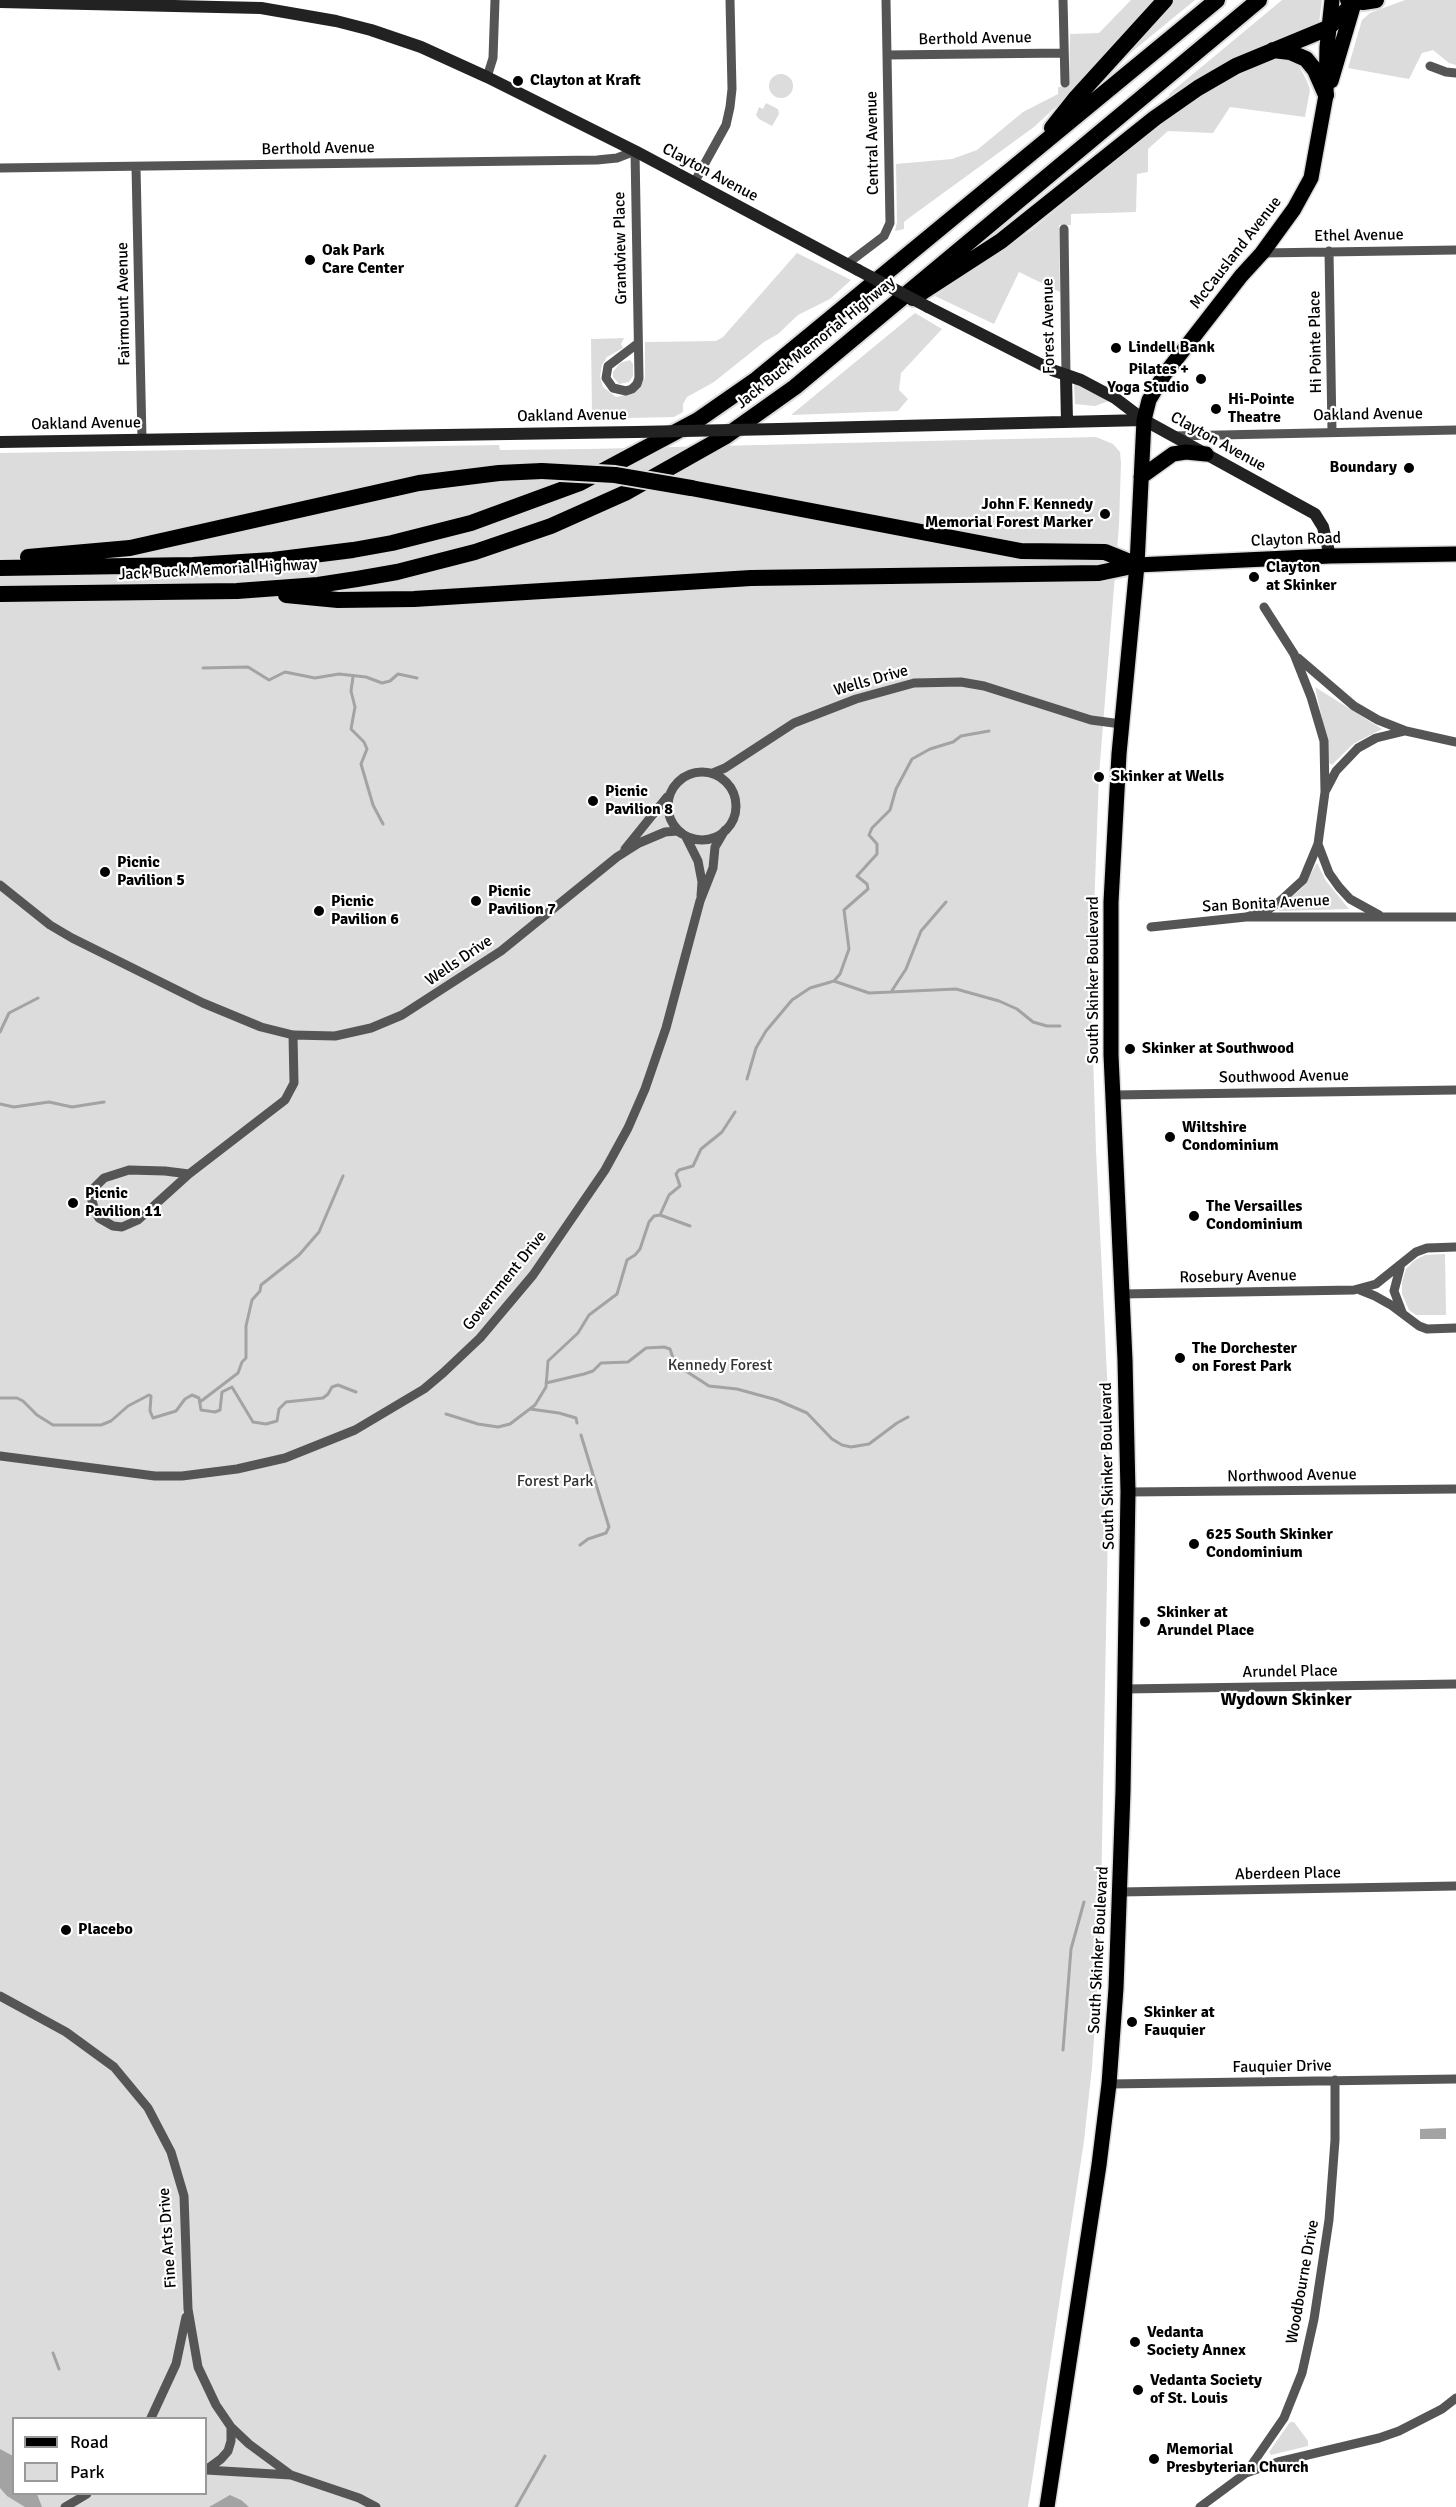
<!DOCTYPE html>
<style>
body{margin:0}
#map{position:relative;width:1456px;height:2507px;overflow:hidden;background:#fff;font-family:Signika,sans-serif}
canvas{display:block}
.legend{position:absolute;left:12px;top:2417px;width:195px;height:78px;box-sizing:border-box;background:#fff;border:2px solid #999;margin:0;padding:8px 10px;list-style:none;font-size:18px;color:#000}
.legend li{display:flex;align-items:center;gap:12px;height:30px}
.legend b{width:30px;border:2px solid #999}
</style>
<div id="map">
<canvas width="1456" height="2507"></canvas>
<ul class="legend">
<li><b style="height:8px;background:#000"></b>Road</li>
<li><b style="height:16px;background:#dcdcdc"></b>Park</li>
</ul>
</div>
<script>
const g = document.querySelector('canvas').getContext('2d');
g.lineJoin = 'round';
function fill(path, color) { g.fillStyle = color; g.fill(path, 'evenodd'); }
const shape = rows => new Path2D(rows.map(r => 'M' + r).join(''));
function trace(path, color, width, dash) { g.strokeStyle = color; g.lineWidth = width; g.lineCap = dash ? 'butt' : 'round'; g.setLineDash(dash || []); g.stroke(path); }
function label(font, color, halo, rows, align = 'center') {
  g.font = font + ' Signika,sans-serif'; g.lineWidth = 4.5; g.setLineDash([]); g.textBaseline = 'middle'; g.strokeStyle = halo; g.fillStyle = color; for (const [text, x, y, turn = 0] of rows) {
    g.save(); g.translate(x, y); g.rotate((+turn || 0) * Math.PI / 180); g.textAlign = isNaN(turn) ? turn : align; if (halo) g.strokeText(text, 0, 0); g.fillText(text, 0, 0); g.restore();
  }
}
fill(shape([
 [1131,0,1154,0,1075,89,1034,127,909,218,904,222,904,229,895,231,897,222,896,164,952,159,977,150,1023,112,1058,94,1058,87,1069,86,1070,34,1099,33],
 [1173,0,1195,0,1123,59,1124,54],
 [1282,0,1322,0,1319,23,1171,98,1169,94],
 [1405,0,1456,0,1456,65,1449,63,1433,50,1422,53,1409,79,1348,68,1362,20,1370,13],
 [1270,60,1284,60,1298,64,1307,81,1310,90,1305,117,1230,107,1213,133,1168,131,1148,149,1148,172,1137,174,1136,212,1071,214,1071,225,1059,225,1060,292,1019,272,994,324,935,296,1029,232,1148,134,1177,113,1213,89],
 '769 86a12 12 0 1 1 24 0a12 12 0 1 1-24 0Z',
 [766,103,778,109,779,114,772,126,759,119,756,115,759,107,763,109],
 [797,253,851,280,830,299,798,315,778,334,764,342,714,382,687,397,683,404,683,412,674,417,629,418,592,414,591,339,624,338,621,344,623,348,607,357,602,365,600,377,603,387,616,397,635,393,645,378,645,342,716,341,723,337],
 [915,313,942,329,901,373,899,390,908,399,898,411,791,415],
 [630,360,633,364,633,376,629,382,619,384,613,377,613,372,620,363],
 [1074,384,1075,384,1109,401,1095,406,1075,404],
 [1096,437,1113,444,1120,452,1121,463,1119,525,1099,775,1091,990,1096,1150,1108,1396,1109,1475,1100,1950,1092,2067,1084,2141,1028,2507,0,2507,0,453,499,445,500,450,589,449],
 [14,2418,206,2418,206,2494,14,2494],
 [1315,687,1382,729,1353,744,1332,765,1329,763,1326,737],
 [1317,863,1326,881,1349,909,1279,911,1279,908,1303,887],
 [1445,1254,1446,1315,1416,1315,1409,1310,1402,1294,1402,1282,1406,1269,1415,1260,1425,1255],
 [1290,2422,1294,2422,1308,2441,1308,2446,1271,2455,1269,2452]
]), '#dcdcdc');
fill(shape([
 [1446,2128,1446,2139,1420,2139,1420,2129],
 [0,2449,13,2456,14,2494,37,2494,42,2507,25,2507,7,2496,0,2488],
 [230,2495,241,2500,249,2507,209,2507]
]), '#a3a3a3');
trace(shape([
 [203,668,248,667,269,680,285,672,315,678,339,674,366,677,382,683,390,681,398,674,417,678],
 [353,677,351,691,355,707,351,729,364,742,367,749,361,764,373,805,383,824],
 [834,981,869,993,956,989,999,1001,1017,1009,1033,1022,1047,1026,1060,1026],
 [891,992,906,969,921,931,946,902],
 [0,1032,9,1013,38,998],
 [747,1079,756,1048,766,1031,792,1000,810,988,834,981,840,974,849,949,844,910,868,889,867,884,857,876,877,854,877,844,869,835,872,828,890,810,896,789,912,759,930,749,953,742,961,736,989,731],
 [0,1104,14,1107,49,1102,72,1107,104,1102],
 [660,1215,690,1226],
 [546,1383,584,1374,593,1371,601,1363,628,1362,646,1348,664,1347,670,1349,675,1364,709,1386,737,1389,777,1400,807,1413,832,1439,842,1445,851,1447,869,1444,897,1423,908,1417],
 [0,1398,17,1398,23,1401,37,1415,53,1425,101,1425,111,1421,128,1406,149,1395,151,1396,150,1411,153,1418,176,1411,185,1399,192,1395,199,1398,201,1410,215,1412,220,1410,222,1392,232,1387,253,1422,266,1424,277,1421,279,1409,286,1402,323,1398,328,1394,332,1387,338,1385,356,1392],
 [200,1402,238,1373,242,1362,246,1358,246,1326,252,1300,260,1291,261,1285,299,1255,319,1232,343,1176],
 [530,1409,559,1413,576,1418,577,1423],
 [446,1414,478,1424,498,1427,510,1424,535,1405,546,1387,548,1361,578,1333,589,1315,617,1294,627,1260,635,1255,640,1249,649,1222,654,1216,660,1215,669,1195,680,1186,676,1174,679,1170,693,1166,701,1149,722,1132,735,1112],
 [580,1545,588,1539,606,1533,609,1527,581,1435],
 [1063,2050,1071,1949,1084,1902],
 [53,2353,59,2369],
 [516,2507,545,2456]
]), '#a3a3a3', 3);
const primary = shape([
 [1331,81,1355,0],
 [1141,477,1173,454,1186,452,1206,454],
 [1137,565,1330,556,1456,554],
 [1047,2507,1099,2165,1109,2084,1116,1988,1123,1791,1128,1492,1125,1360,1111,1055,1111,902,1119,754,1137,565,1144,420,1149,400,1164,375,1241,276,1262,253,1294,209,1311,178,1326,95,1327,47,1332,0]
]);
const highway = shape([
 [1348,0,1363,2,1376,0],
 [1273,50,1290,52,1306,59,1315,70,1326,95],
 [1052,128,1075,99,1165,0],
 [913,298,1001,241,1155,118,1198,88,1236,66,1328,28,1355,2],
 [691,488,1021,551,1105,552,1137,565],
 [28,557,130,548,419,483,499,473,542,471],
 [0,568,193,565,273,560,353,550,392,543,471,523,580,483,698,420,757,379,1217,0],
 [0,594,237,591,318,585,357,579,397,572,475,552,551,526,625,493,726,436,795,387,1259,0],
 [286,595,338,600,414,599,751,578,1099,573,1137,565]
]);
trace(primary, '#dbdbdb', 18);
trace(highway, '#dbdbdb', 20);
trace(shape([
 [1063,0,1065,83],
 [887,55,1064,53],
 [1430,66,1446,72,1456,73],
 [487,77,493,58,495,0],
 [136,167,142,439],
 [0,168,597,160,617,158,635,151,639,378,637,384,632,389,626,391,613,388,606,378,608,366,637,344],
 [694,183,726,125,730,107,732,89,730,0],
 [1064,229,1066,376],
 [1329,251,1332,432],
 [1262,253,1456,250],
 [847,264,884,236,890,223,886,0],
 [1173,436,1456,430],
 [1298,658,1354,706,1378,720,1406,731,1456,742],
 '668 806a34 34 0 1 1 68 0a34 34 0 1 1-68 0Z',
 [713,773,725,768,794,723,856,699,914,683,961,682,984,686,1091,720,1121,724],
 [1326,790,1336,771,1358,748,1376,738,1405,731],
 [686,837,698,861,702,882,701,896],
 [1318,844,1329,873,1339,887,1350,899,1379,915],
 [625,849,667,797],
 [0,885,50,925,72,938,203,1003,261,1027,293,1035,335,1036,371,1028,402,1015,501,951,617,857,639,843,665,832,677,831,682,834],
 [1246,917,1266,911,1279,902,1303,880,1318,844,1325,792,1324,741,1311,697,1294,654,1264,607],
 [1151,927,1246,917,1456,917],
 [1113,1095,1456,1090],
 [129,1170,165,1171,189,1174,138,1220,122,1227,113,1226,99,1218,95,1211,91,1197,92,1190,104,1178,129,1170],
 [189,1174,285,1100,294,1083,293,1035],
 [1400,1268,1394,1291,1402,1312],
 [1360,1290,1375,1296,1391,1305,1419,1326,1427,1329,1456,1328],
 [1122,1294,1354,1290,1376,1284,1416,1252,1427,1248,1456,1247],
 [0,1456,155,1476,182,1476,237,1469,285,1458,355,1430,424,1389,443,1373,480,1338,533,1275,605,1170,628,1128,645,1089,666,1028,700,901,713,868,715,847,725,830],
 [1128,1492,1456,1489],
 [1125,1689,1456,1684],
 [1120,1892,1456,1886],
 [0,1996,66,2032,114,2067,148,2108,171,2152,184,2196,188,2309,198,2367,216,2405,231,2427,249,2444,291,2475],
 [1109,2084,1456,2079],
 [151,2418,176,2364,186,2317],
 [206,2470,291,2475,359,2498,376,2507],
 [206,2470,221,2459,228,2451,231,2441,231,2427],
 [1246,2473,1284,2418,1302,2373,1314,2319,1329,2220,1335,2140,1335,2080],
 [65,2507,87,2494],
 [1200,2507,1246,2473,1278,2462,1379,2438,1399,2431,1442,2409,1456,2398]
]), '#555', 9);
trace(shape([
 [0,2,261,8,336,21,371,30,421,47,487,77,635,151,858,270],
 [928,307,1052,370,1081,380,1115,398,1144,420,1315,514,1323,527,1330,556],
 [1066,376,1067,422],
 [779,429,1144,420],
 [0,442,636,432]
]), '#222', 12);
trace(primary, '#000', 15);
trace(highway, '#000', 16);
const highwayBridge = shape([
 [542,471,615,475,691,488]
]);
trace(highwayBridge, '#dbdbdb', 20, []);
trace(shape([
 [858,270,928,307],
 [636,432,779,429]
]), '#222', 12);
trace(highwayBridge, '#000', 16);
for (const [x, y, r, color] of [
 [518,81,6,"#000"],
 [310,260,6,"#000"],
 [1116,348,6,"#000"],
 [1201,379,6,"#000"],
 [1216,409,6,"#000"],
 [1409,468,6,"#000"],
 [1105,514,6,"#000"],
 [1254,577,6,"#000"],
 [1099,777,6,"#000"],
 [593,801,6,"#000"],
 [105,872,6,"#000"],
 [476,901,6,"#000"],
 [319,911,6,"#000"],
 [1130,1049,6,"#000"],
 [1170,1137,6,"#000"],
 [73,1203,6,"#000"],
 [1194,1216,6,"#000"],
 [1180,1358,6,"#000"],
 [1194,1544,6,"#000"],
 [1145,1622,6,"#000"],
 [66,1930,6,"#000"],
 [1132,2022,6,"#000"],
 [1135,2342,6,"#000"],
 [1138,2390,6,"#000"],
 [1154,2459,6,"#000"]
]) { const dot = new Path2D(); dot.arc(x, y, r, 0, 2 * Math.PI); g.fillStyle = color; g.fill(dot); trace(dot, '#fff', 2); }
label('16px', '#000', '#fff', [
 ["Berthold Avenue",975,39,-1],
 ["Central Avenue",873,143,-91],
 ["Berthold Avenue",318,149,-1],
 ["Clayton Avenue",710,173,28],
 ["Ethel Avenue",1359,236,-1],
 ["Grandview Place",621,248,-91],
 ["McCausland Avenue",1236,253,-52],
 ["Fairmount Avenue",124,304,-91],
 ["Forest Avenue",1049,326,-91],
 ["Hi Pointe Place",1316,342,-91],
 ["Jack Buck Memorial Highway",816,343,-39],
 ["Oakland Avenue",1368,415,-1],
 ["Oakland Avenue",572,416,-1],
 ["Oakland Avenue",86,424,-1],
 ["Clayton Avenue",1218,442,29],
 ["Clayton Road",1296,540,-2],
 ["Jack Buck Memorial Highway",218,570,-3],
 ["Wells Drive",871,681,-16],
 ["San Bonita Avenue",1266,904,-3],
 ["Wells Drive",459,961,-34],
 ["South Skinker Boulevard",1094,980,-90],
 ["Southwood Avenue",1284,1077,-1],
 ["Rosebury Avenue",1238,1277,-1],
 ["Government Drive",505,1281,-51],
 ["South Skinker Boulevard",1108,1466,-91],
 ["Northwood Avenue",1292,1476,-1],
 ["Arundel Place",1290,1672,-1],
 ["Aberdeen Place",1288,1874,-1],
 ["South Skinker Boulevard",1099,1950,-87],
 ["Fauquier Drive",1282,2067,-1],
 ["Fine Arts Drive",168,2238,-94],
 ["Woodbourne Drive",1303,2282,-80]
]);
label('bold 16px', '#000', '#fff', [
 ["Clayton at Kraft",530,81],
 ["Oak Park",322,251],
 ["Care Center",322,269],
 ["Lindell Bank",1128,348],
 ["Pilates +",1189,370,"right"],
 ["Yoga Studio",1189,388,"right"],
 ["Hi-Pointe",1228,400],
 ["Theatre",1228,418],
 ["Boundary",1397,468,"right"],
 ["John F. Kennedy",1093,505,"right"],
 ["Memorial Forest Marker",1093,523,"right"],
 ["Clayton",1266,568],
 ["at Skinker",1266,586],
 ["Skinker at Wells",1111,777],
 ["Picnic",605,792],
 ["Pavilion 8",605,810],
 ["Picnic",117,863],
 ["Pavilion 5",117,881],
 ["Picnic",488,892],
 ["Pavilion 7",488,910],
 ["Picnic",331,902],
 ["Pavilion 6",331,920],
 ["Skinker at Southwood",1142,1049],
 ["Wiltshire",1182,1128],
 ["Condominium",1182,1146],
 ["Picnic",85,1194],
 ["Pavilion 11",85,1212],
 ["The Versailles",1206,1207],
 ["Condominium",1206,1225],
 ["The Dorchester",1192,1349],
 ["on Forest Park",1192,1367],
 ["625 South Skinker",1206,1535],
 ["Condominium",1206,1553],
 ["Skinker at",1157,1613],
 ["Arundel Place",1157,1631],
 ["Placebo",78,1930],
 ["Skinker at",1144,2013],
 ["Fauquier",1144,2031],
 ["Vedanta",1147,2333],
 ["Society Annex",1147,2351],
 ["Vedanta Society",1150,2381],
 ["of St. Louis",1150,2399],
 ["Memorial",1166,2450],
 ["Presbyterian Church",1166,2468]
], 'left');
label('16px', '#333', '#fff', [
 ["Kennedy Forest",720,1366],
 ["Forest Park",555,1482]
]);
label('bold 18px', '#000', '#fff', [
 ["Wydown Skinker",1286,1700]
]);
</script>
